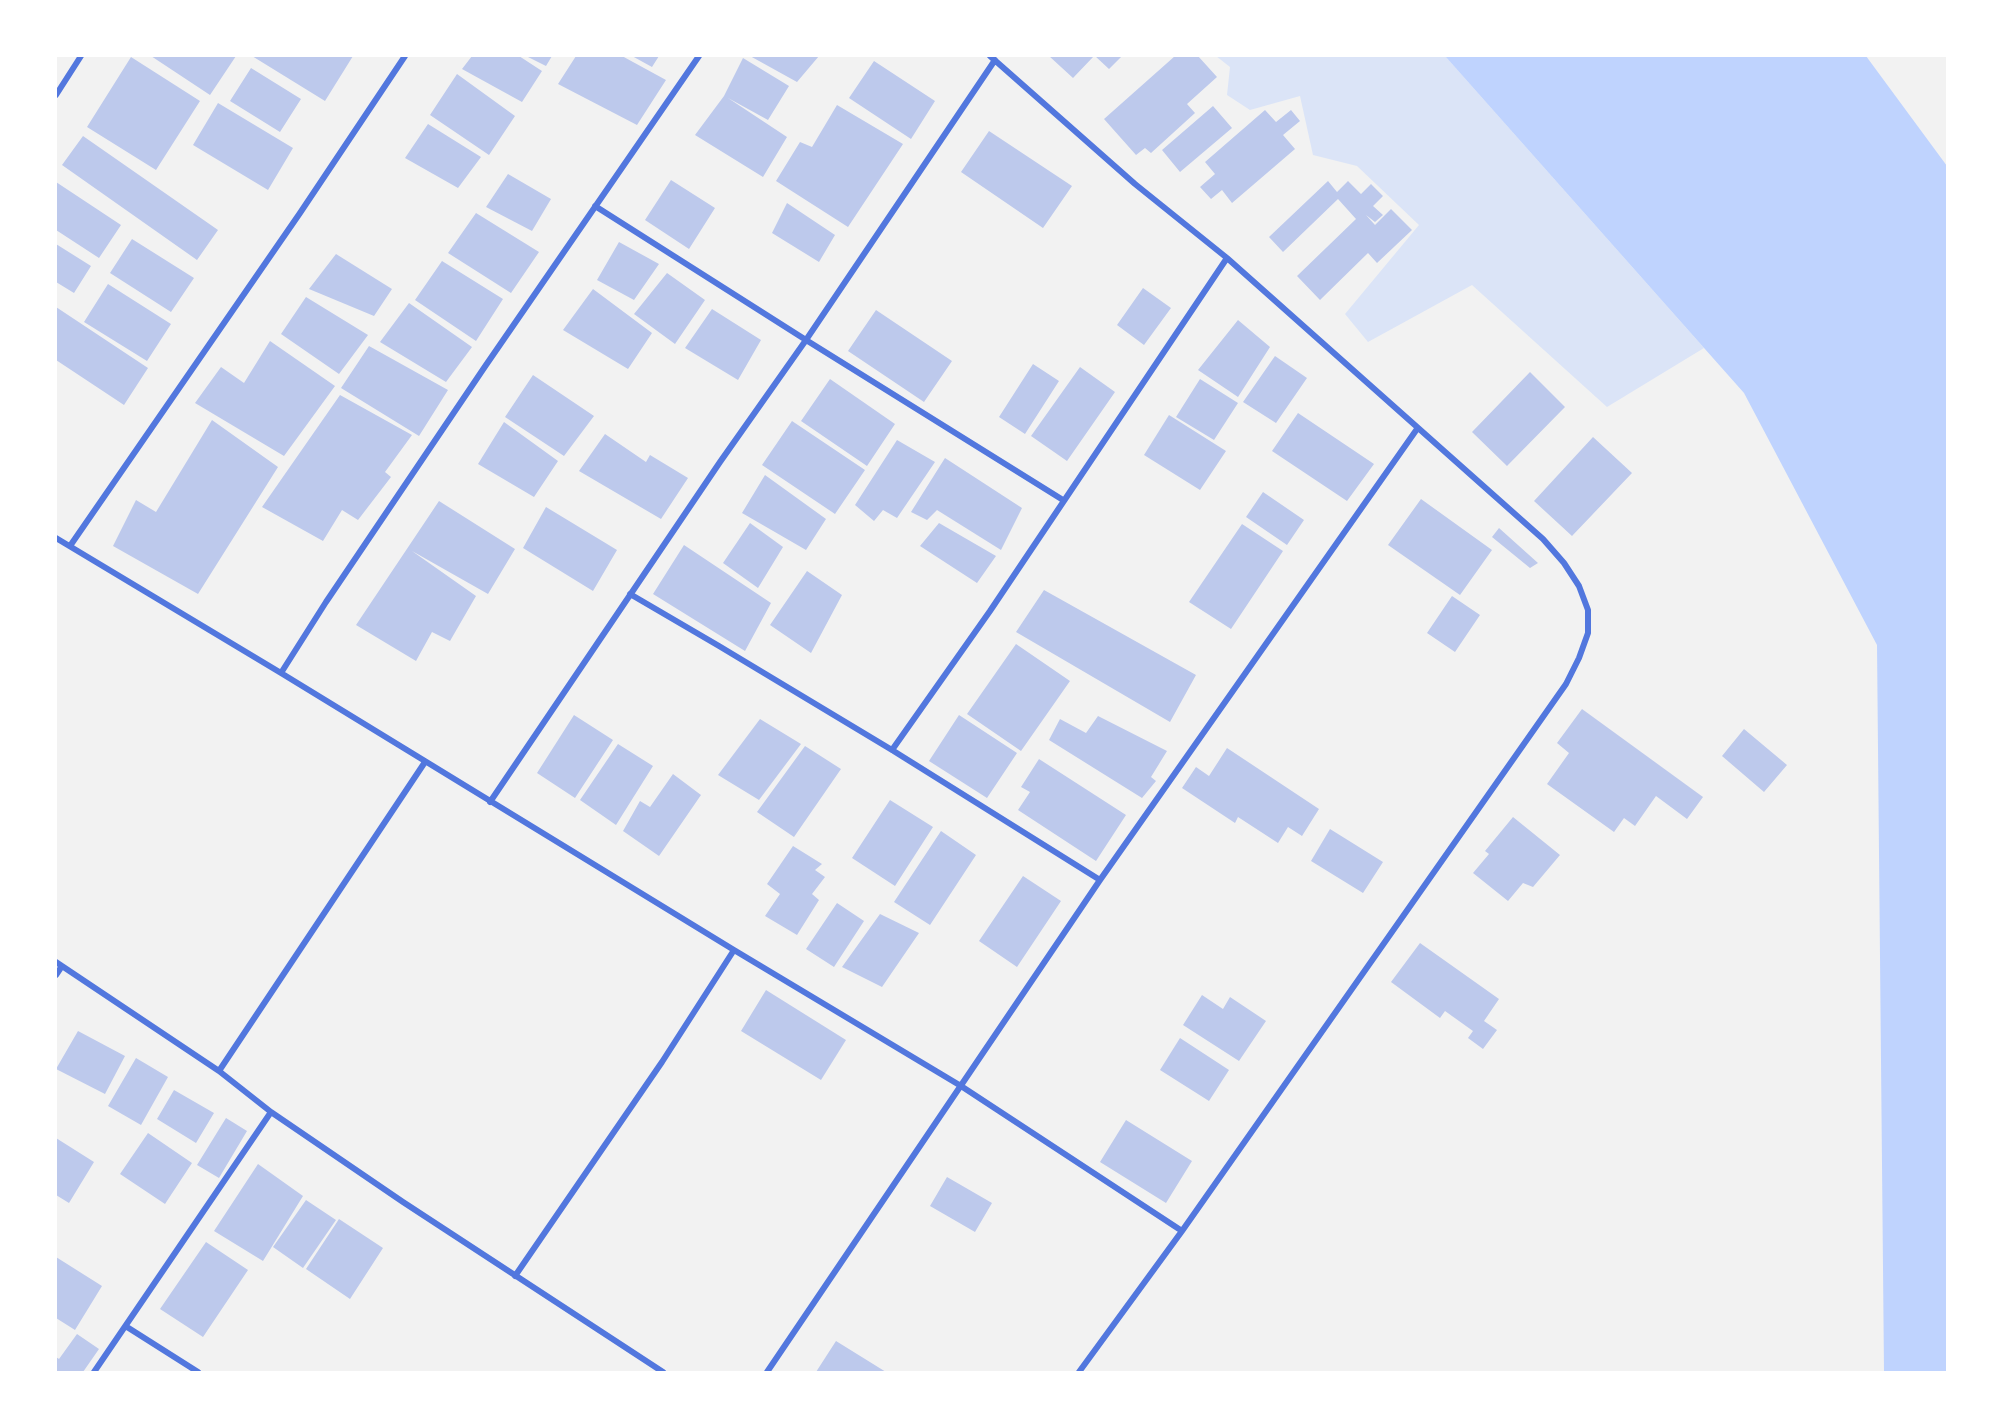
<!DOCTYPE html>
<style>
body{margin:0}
#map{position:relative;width:2003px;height:1428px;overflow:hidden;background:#f2f2f2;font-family:"Sofia Sans Condensed",sans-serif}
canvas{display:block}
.frame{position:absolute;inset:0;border:57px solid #fff;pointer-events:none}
</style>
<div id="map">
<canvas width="2003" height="1428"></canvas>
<div class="frame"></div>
</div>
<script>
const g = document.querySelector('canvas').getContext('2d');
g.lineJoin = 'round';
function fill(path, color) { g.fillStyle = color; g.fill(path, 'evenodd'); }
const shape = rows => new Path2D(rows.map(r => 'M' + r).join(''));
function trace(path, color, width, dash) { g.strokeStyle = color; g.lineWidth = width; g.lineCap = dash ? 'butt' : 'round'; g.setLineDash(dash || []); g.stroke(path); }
fill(shape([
 [1216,56,1445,56,1704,348,1607,407,1472,285,1368,342,1345,314,1419,225,1357,166,1313,155,1300,96,1250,110,1227,95,1230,67]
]), '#dbe4f7');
fill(shape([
 [1445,56,1866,56,1947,166,1947,1372,1884,1372,1877,645,1744,393]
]), '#bfd3fe');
fill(shape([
 [151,56,236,56,210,95],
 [252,56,353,56,325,101],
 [472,56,519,56,542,71,522,102,462,69],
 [526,56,552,56,546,66],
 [576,56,622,56,666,80,637,125,558,84],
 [632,56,659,56,652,67],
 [750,56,819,56,797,82],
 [1049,56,1094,56,1073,78],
 [1095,56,1122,56,1109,69],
 [1175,56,1198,56,1217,77,1187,104,1195,113,1151,153,1145,148,1136,155,1104,119],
 [131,57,200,101,156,170,87,127],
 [743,58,789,86,768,120,728,98,787,137,763,177,695,135,724,96],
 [874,61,935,101,911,139,849,98],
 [251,68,301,99,280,132,230,101],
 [457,74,515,116,489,155,430,115],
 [218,103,293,148,268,190,193,145],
 [837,105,903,144,848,227,776,181,800,142,812,147],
 [1213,106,1232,128,1180,172,1162,150],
 [1265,110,1276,122,1291,110,1300,121,1283,135,1295,149,1232,203,1222,190,1211,199,1200,187,1215,174,1205,162],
 [428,124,481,157,458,188,405,158],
 [989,131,1072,186,1043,228,961,172],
 [83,136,218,230,197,260,62,165],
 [508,174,551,199,532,231,486,207],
 [671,180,715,208,689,249,645,220],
 [1328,181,1337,192,1348,181,1361,194,1371,184,1383,196,1373,206,1383,215,1375,222,1366,215,1375,225,1391,209,1412,230,1377,263,1368,253,1320,300,1297,276,1356,219,1338,199,1283,252,1269,237],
 [56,182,121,225,99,258,56,230],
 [787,203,835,235,819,262,772,233],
 [476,213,539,252,511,293,448,253],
 [132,239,194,278,171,312,110,273],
 [619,242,659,264,634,300,597,280],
 [56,244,91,266,74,293,56,282],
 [336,254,392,289,374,316,309,289],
 [442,261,503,299,476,341,415,300],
 [667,273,705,300,675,344,634,314],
 [108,284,171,324,147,361,84,322],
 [1143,288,1171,308,1144,345,1117,325],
 [593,289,652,333,628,369,563,330],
 [306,297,368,335,339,374,281,334],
 [409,303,472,347,446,382,380,342],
 [56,307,148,368,124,405,56,360],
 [712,309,761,340,738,380,685,348],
 [876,310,952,361,924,402,848,351],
 [1238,320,1270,347,1238,397,1198,370],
 [270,341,335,386,284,456,195,403,221,367,244,383],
 [369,346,448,390,419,436,341,388],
 [1275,356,1307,378,1276,423,1243,402],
 [1033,364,1059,381,1025,434,999,417],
 [1080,367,1115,392,1067,461,1031,436],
 [1530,372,1565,407,1507,466,1472,432],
 [533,375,594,416,564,456,505,417],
 [830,379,895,424,867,466,801,421],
 [1200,379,1238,403,1214,440,1176,417],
 [340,395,412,435,385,472,391,477,358,520,342,510,323,541,262,507],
 [1298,413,1374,464,1347,501,1272,451],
 [1169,415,1226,451,1200,490,1144,455],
 [212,420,278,467,198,594,113,546,136,500,156,512],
 [792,421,865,470,835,514,762,465],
 [504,422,558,461,534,497,478,464],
 [605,434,646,462,650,455,688,478,661,519,579,471],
 [1593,437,1632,473,1572,536,1534,501],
 [897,440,935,462,897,518,883,510,874,521,855,505],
 [945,458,1022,508,1001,550,937,510,927,520,911,512],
 [765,475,826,519,806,550,742,513],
 [1263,492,1304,520,1287,545,1246,517],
 [1421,499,1492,550,1460,595,1388,545],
 [439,501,515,549,488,594,412,551,476,596,450,641,432,632,416,661,356,625],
 [546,507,617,550,593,591,523,548],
 [750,523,783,547,758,588,723,563],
 [939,523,996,556,977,583,920,546],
 [1242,524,1283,551,1231,629,1189,602],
 [1499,528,1538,563,1530,568,1492,537],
 [684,545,771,603,745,651,653,594],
 [807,571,842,595,811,653,770,625],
 [1044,590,1196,675,1170,722,1016,632],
 [1452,596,1480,615,1455,652,1427,633],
 [1016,644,1070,681,1021,751,967,714],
 [1582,709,1703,797,1687,819,1656,796,1635,826,1624,818,1614,832,1547,784,1569,753,1557,743],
 [574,715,613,740,575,798,537,773],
 [959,715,1017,753,987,798,929,761],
 [1098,716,1167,751,1151,777,1156,781,1142,798,1049,740,1060,719,1086,733],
 [760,719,801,744,759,800,718,775],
 [1744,729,1787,765,1764,792,1722,756],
 [618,744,653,766,616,825,580,800],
 [805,746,841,769,794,837,757,812],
 [1227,748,1319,809,1302,836,1288,827,1278,843,1238,817,1235,823,1182,788,1196,767,1209,776],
 [1039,759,1126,815,1096,861,1018,810,1030,792,1021,787],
 [673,774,701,795,659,856,623,831,640,801,650,807],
 [890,800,933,827,895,886,852,858],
 [1513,817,1560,855,1533,887,1523,883,1508,901,1473,873,1489,854,1485,851],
 [1330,829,1383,862,1363,893,1311,861],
 [941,831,976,855,930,925,894,902],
 [793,846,822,864,815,870,825,877,812,894,819,900,797,935,765,916,780,894,767,884],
 [1023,876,1061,901,1017,967,979,941],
 [837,903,864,921,834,967,806,949],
 [880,914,919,933,882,987,842,967],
 [1420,943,1499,999,1484,1021,1497,1030,1483,1049,1468,1038,1473,1031,1445,1011,1440,1018,1391,982],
 [766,990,846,1040,821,1080,741,1031],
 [1202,995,1223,1009,1230,997,1266,1021,1239,1061,1183,1025],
 [78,1031,125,1056,105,1094,56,1069],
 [1180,1038,1229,1070,1209,1101,1160,1070],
 [136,1058,168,1077,141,1125,108,1106],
 [174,1090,214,1113,196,1143,157,1119],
 [226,1118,247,1131,219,1178,197,1165],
 [1126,1120,1192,1161,1166,1203,1100,1162],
 [148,1133,192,1163,165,1204,120,1174],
 [56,1138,94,1162,69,1203,56,1195],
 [258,1164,303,1196,263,1261,214,1231],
 [947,1177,992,1203,975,1232,930,1206],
 [306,1200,336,1220,303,1268,273,1247],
 [339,1219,383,1248,350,1299,306,1269],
 [206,1242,248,1270,203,1337,160,1309],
 [56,1257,102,1286,75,1330,56,1318],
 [77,1334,99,1349,83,1372,56,1372,56,1357,59,1359],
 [836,1341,886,1372,816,1372]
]), '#bdc9ec');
trace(shape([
 [990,56,1135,184,1227,258,1543,539,1564,563,1579,586,1588,610,1588,633,1579,658,1566,684,1182,1231,1079,1372],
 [56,95,81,56],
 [595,206,806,340,1063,500],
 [56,538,281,673,734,950,961,1086,1182,1231],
 [70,546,300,213,405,56],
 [630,594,719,646,892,750,1100,880],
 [281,673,326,602,486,365,699,56],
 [892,750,990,611,1227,258],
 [490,802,720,462,806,340,995,60],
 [56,962,219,1071,271,1112,403,1202,663,1372],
 [56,975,62,966],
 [219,1071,425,762],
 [515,1276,662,1062,734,950],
 [127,1327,198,1372],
 [94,1372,271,1112],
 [767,1372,1100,880,1417,429]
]), '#5277de', 6);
</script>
